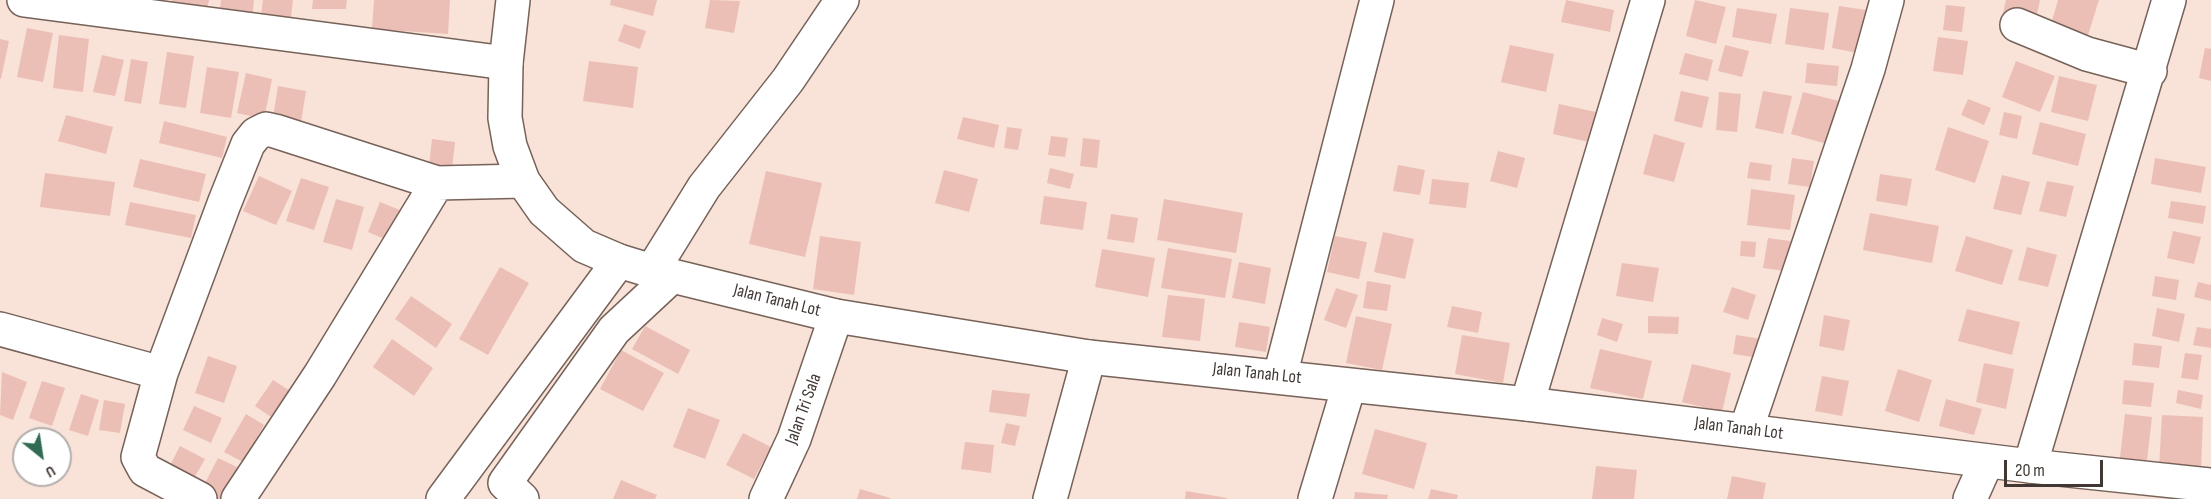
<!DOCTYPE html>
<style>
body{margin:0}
#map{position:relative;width:2211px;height:499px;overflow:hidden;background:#f9e2d7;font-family:"Sofia Sans Condensed",sans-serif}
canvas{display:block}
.north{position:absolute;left:12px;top:427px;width:60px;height:60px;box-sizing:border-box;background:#fff;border:2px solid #b3afae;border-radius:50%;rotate:150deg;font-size:16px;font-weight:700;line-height:24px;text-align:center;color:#413834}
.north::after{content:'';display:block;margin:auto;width:21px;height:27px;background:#326b53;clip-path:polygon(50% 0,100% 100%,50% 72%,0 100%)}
.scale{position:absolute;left:2004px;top:460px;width:99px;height:27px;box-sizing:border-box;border:3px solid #413834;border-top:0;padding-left:8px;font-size:18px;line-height:21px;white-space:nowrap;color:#413834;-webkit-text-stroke:4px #fff;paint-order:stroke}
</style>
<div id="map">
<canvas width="2211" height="499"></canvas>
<div class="north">U</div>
<div class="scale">20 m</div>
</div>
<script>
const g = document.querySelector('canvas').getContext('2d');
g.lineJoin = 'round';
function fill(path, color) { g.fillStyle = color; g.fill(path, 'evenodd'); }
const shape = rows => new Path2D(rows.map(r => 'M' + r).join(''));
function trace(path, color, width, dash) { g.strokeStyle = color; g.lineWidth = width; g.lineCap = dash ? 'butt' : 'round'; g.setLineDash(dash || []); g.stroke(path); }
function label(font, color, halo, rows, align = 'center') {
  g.font = font + ' "Sofia Sans Condensed",sans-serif'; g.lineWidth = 4.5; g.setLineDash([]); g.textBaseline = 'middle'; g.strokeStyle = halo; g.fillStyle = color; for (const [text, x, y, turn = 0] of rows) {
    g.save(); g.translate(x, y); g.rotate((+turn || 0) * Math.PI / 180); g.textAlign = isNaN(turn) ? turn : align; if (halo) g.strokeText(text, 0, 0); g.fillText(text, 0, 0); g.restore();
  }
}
fill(shape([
 [172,0,209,0,206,15,170,9],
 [221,0,254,0,252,21,219,18],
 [263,0,293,0,290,27,260,23],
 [313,0,347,0,346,9,312,9],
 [374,0,450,0,448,34,372,29],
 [611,0,657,0,653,16,610,5],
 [710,0,740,1,734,33,705,28],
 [1566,0,1614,10,1610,32,1561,22],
 [1695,0,1726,7,1716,44,1686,36],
 [2006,0,2040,0,2035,24,2002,17],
 [2058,0,2099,0,2088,35,2051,24],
 [1946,5,1965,7,1962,32,1943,30],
 [1839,6,1866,10,1858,53,1832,48],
 [1737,8,1777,14,1771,44,1732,37],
 [1790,8,1829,13,1824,50,1785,44],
 [624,24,646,31,640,49,618,41],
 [27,28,53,33,43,82,17,77],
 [59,35,89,39,83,92,53,88],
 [1938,37,1968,41,1963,75,1933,71],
 [0,39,9,41,1,79,0,79],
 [1510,45,1554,54,1546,92,1501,82],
 [1725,45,1749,51,1742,77,1718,71],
 [2205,48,2211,49,2211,81,2199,78],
 [167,52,194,56,186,108,159,104],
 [1685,53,1713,60,1708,81,1679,74],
 [102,55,124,60,115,96,93,92],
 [131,59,148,62,141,104,124,101],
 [589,61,638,67,633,108,583,101],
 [2016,61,2055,76,2040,112,2002,97],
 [1807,63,1839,66,1837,86,1805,83],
 [207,67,239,72,231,118,200,113],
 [246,73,272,79,264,119,237,113],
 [2059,76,2097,85,2088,121,2051,112],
 [278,86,306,91,300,128,272,124],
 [1681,91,1709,97,1702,128,1674,121],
 [1763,91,1792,96,1783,134,1755,128],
 [1719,92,1741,94,1737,132,1716,130],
 [1803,92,1843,102,1831,145,1791,134],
 [1968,99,1991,108,1984,125,1961,115],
 [1559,104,1596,112,1589,142,1553,134],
 [2004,112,2022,116,2017,139,1999,135],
 [66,115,113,127,106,154,58,141],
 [963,117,999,125,994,148,957,139],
 [164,121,227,137,222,158,159,143],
 [2040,122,2086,134,2078,166,2032,154],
 [1007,127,1022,129,1018,150,1004,148],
 [1948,127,1989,141,1975,183,1935,170],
 [1654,134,1685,143,1674,182,1643,174],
 [1051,136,1068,138,1065,157,1048,155],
 [1083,138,1100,140,1097,168,1080,166],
 [432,139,455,142,452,169,429,166],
 [1498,151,1525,158,1517,188,1490,181],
 [1792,158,1814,161,1810,187,1788,184],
 [2155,158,2206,167,2201,193,2151,184],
 [140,159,206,174,199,202,133,187],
 [1750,162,1772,165,1770,181,1747,178],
 [1398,165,1425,170,1420,195,1393,191],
 [1050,168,1074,174,1070,189,1047,183],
 [944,170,978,179,969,212,935,203],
 [766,171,822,183,805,257,749,244],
 [45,173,115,182,110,216,40,207],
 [1880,174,1912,179,1907,206,1876,201],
 [2002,175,2030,182,2021,215,1993,209],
 [259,176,292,191,276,225,243,211],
 [301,178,329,187,314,230,286,221],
 [1432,179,1469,183,1466,208,1429,204],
 [2047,181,2074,186,2066,217,2039,211],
 [1751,189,1795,195,1790,230,1747,225],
 [1044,196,1087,202,1083,230,1040,224],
 [336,199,364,207,352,250,323,242],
 [1164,199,1243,213,1236,253,1157,240],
 [2171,201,2206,206,2203,224,2168,218],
 [130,202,196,215,191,238,125,225],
 [380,202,405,212,392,242,368,232],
 [1870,213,1939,226,1932,263,1863,250],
 [1111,214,1138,218,1134,243,1107,239],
 [2173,231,2201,237,2194,264,2167,258],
 [1383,232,1414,239,1405,279,1374,272],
 [820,236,861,242,854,295,813,289],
 [1335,236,1367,242,1359,279,1327,272],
 [1966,236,2013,250,2002,285,1955,271],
 [1768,238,1797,242,1793,272,1763,268],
 [1741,241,1756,242,1755,257,1740,256],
 [2027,247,2057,255,2048,287,2018,280],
 [1168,248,1232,259,1225,298,1161,288],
 [1102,249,1155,258,1148,297,1095,287],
 [1239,262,1271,268,1265,304,1232,298],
 [1622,263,1659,268,1653,302,1616,296],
 [500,267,529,283,488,355,459,339],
 [2155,276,2179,280,2176,300,2152,296],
 [1367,281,1391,285,1387,311,1363,308],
 [2198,282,2211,285,2211,301,2194,297],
 [1732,287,1756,295,1748,320,1723,312],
 [1336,288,1358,295,1346,328,1324,320],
 [1168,295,1205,299,1200,341,1162,337],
 [411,296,452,324,436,348,395,319],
 [1452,306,1482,312,1478,333,1447,327],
 [2157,308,2185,314,2179,342,2152,336],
 [1967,309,2020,322,2012,355,1958,341],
 [1824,315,1850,320,1844,351,1819,346],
 [1356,316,1392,324,1382,370,1346,363],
 [1648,316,1679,317,1678,334,1648,333],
 [1602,318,1623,324,1617,342,1597,335],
 [1239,322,1270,327,1266,352,1235,347],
 [645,326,690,350,678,374,632,349],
 [2197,327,2211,329,2211,348,2193,345],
 [1462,335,1510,343,1503,383,1455,374],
 [1736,335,1762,339,1759,358,1733,354],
 [392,339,433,368,414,396,373,367],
 [2134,343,2162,346,2159,368,2132,365],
 [1600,349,1652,361,1643,399,1590,388],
 [621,350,664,373,643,411,600,389],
 [2185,353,2202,355,2198,380,2181,378],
 [208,356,237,366,224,403,195,393],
 [1984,363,2014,369,2006,409,1976,402],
 [1692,364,1731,373,1722,412,1682,402],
 [1898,369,1932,380,1919,422,1885,411],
 [2,372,27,382,13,420,0,415],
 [1822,376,1849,381,1842,416,1815,411],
 [273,380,292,392,274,419,255,406],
 [2124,380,2154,383,2151,407,2122,404],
 [42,381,65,388,52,426,29,418],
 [992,390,1030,394,1026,417,989,412],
 [2178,390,2203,395,2201,409,2176,403],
 [81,394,99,400,88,436,69,430],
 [1946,399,1982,409,1974,435,1939,426],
 [104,400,125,404,120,433,99,430],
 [194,406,222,418,211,443,183,430],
 [688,408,720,420,705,459,673,447],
 [246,414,264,425,243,462,224,452],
 [2125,414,2152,417,2146,469,2119,466],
 [2162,415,2203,417,2201,470,2159,468],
 [1006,423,1020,426,1015,446,1001,443],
 [1375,429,1427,443,1414,489,1362,474],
 [743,433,771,447,754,479,726,465],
 [965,442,994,445,991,473,961,469],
 [180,446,205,459,189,487,165,475],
 [218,458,241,469,226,499,212,499,200,493],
 [1596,466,1637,470,1634,499,1592,499],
 [1732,476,1766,483,1763,499,1727,499],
 [621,480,657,495,655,499,613,499],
 [860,489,890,498,890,499,857,499],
 [1431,489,1458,495,1457,499,1428,499],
 [1186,491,1227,498,1227,499,1185,499],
 [1355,492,1388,495,1387,499,1354,499]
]), '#ecbfb6');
const street = shape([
 [24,0,506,63],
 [2017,25,2087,54,2150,71],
 [652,271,704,187,788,80,842,0],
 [0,329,161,373],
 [1280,376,1377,0],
 [1527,404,1648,0],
 [1746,430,1868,69,1887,0],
 [2030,466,2169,0],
 [200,499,145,470,138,457,161,373,224,204,248,144,256,134,266,129,275,131,437,183,523,181],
 [238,499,320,375,437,183],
 [443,499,619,261],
 [522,499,505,483,614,330,672,276],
 [766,499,794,439,836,316],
 [1050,499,1089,357],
 [1315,499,1349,386],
 [1970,499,1987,461]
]);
const secondary = shape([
 [513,0,506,63,505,118,510,146,523,181,544,211,584,246,619,261,652,271,836,316,1089,357,1527,404,2030,466,2211,485]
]);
trace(street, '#766259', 36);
trace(secondary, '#766259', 36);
trace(street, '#fff', 33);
trace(secondary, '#fff', 33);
label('18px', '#413834', '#fff', [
 ["Jalan Tanah Lot",777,301,14],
 ["Jalan Tanah Lot",1257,374,6],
 ["Jalan Tri Sala",804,409,-70],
 ["Jalan Tanah Lot",1739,429,7]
]);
</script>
